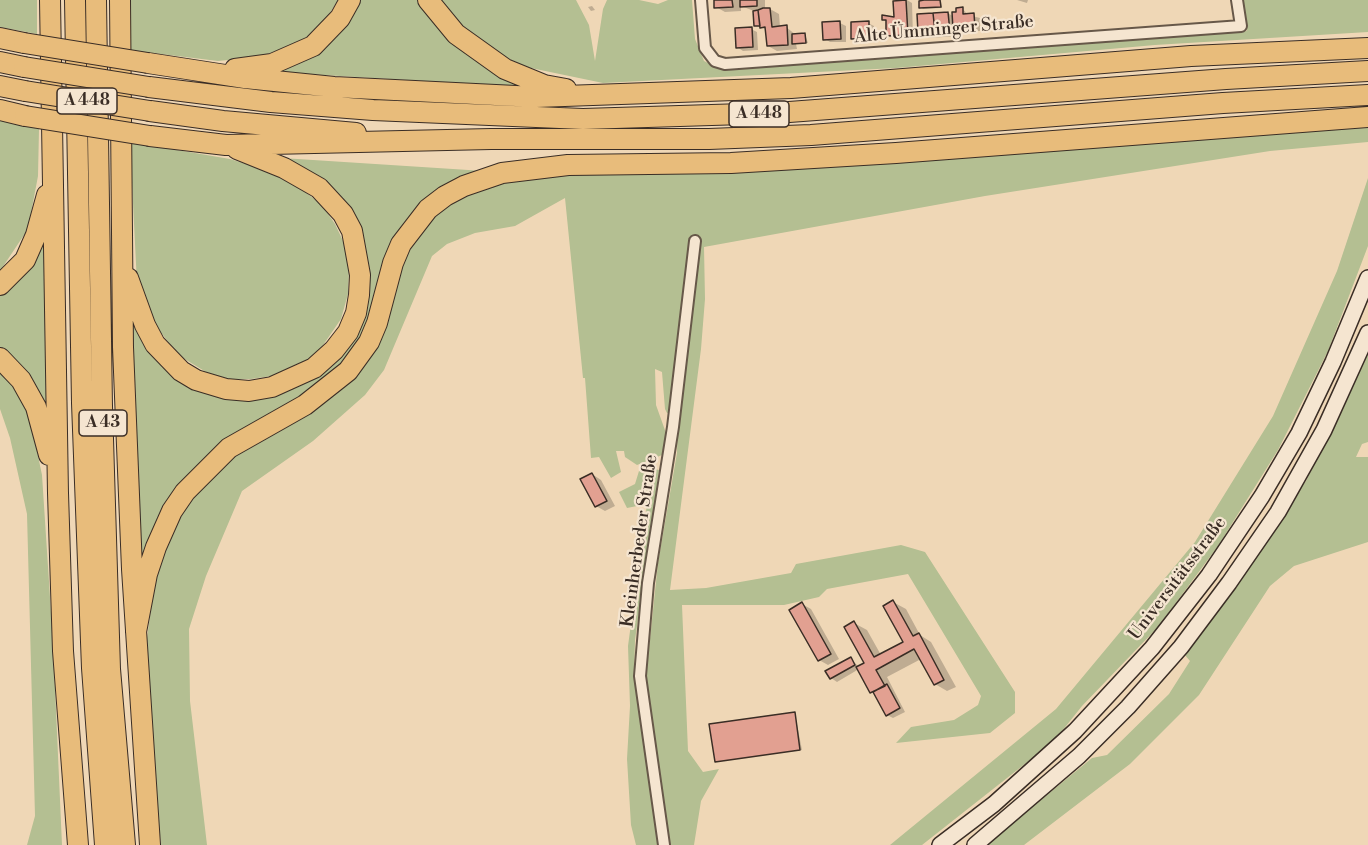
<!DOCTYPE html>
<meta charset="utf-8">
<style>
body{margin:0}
canvas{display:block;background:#efd7b6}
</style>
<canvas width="1368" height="845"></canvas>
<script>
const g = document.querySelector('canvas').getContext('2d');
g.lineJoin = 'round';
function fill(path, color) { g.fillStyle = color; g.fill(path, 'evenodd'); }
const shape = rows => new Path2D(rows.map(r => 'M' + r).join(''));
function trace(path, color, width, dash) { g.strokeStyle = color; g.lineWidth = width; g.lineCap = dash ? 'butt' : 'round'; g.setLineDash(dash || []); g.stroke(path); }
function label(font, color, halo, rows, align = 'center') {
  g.font = font + ' "Libre Bodoni",serif'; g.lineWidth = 4.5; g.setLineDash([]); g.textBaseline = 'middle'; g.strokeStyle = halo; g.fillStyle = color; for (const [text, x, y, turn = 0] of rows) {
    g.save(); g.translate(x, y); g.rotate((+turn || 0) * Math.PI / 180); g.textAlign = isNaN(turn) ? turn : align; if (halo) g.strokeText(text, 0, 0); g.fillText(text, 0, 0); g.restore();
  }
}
fill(shape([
 [0,0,37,0,37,34,0,27],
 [130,0,338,0,328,16,303,41,259,57,218,61,128,50],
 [356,0,420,0,524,87,273,72],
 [439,0,576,0,589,25,595,61,603,9,607,0,639,0,658,4,668,0,692,0,695,39,704,61,716,67,743,69,1247,31,1241,0,1368,0,1368,32,1155,45,896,68,603,83,526,67,501,55,463,27],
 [0,120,39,129,38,176,28,229,0,271],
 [1368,123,1368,142,1270,151,985,196,704,247,705,299,701,349,670,590,706,588,791,573,796,564,901,545,925,552,1015,692,1015,713,990,733,896,743,911,727,954,720,978,705,981,696,908,574,827,589,819,597,784,605,682,605,688,751,703,772,719,769,701,801,694,845,636,845,631,825,627,759,630,706,628,646,647,504,627,508,619,492,635,484,639,471,650,468,659,470,635,640,634,676,646,677,658,563,677,453,678,411,667,413,665,409,662,372,655,369,656,405,666,433,662,455,637,465,625,457,624,451,616,451,621,472,611,478,599,457,591,458,585,378,583,378,565,198,515,226,475,233,447,244,432,256,384,370,365,395,313,441,242,491,206,576,189,629,190,701,207,845,161,845,147,711,147,638,155,579,174,524,191,498,226,460,320,405,398,277,408,249,439,210,490,183,569,174,633,175,884,161],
 [130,142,230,159,265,170,296,185,322,205,335,224,344,243,349,269,348,294,341,319,319,351,299,366,271,376,251,379,228,379,206,372,178,355,153,322,137,284],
 [282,158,484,171,438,192,353,353,321,386,231,437,139,578,131,317,159,359,241,396,350,338,364,249],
 [1368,178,1368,246,1328,351,1278,450,1218,546,1158,627,1082,706,1054,741,922,845,890,845,1056,709,1195,542,1273,416,1337,271],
 [46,225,51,418,34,383,0,348,0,291],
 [1368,353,1368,442,1362,444,1356,457,1368,457,1368,542,1294,566,1270,586,1199,695,1130,764,1024,845,986,845,1092,758,1107,755,1169,694,1190,661,1184,654,1306,481],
 [0,369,17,386,27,403,42,475,53,643,62,845,27,845,35,816,27,514,10,438,0,409]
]), '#b4bf92');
fill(shape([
 [715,0,765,0,765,10,770,9,779,14,780,27,786,27,796,35,805,34,808,43,796,44,797,49,777,51,768,46,767,30,756,25,754,11,741,6,741,11,725,12,716,7],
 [907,0,912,3,913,37,894,38,888,35,887,22,883,19,895,18,894,2],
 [926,0,941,0,942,8,923,9,921,7],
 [1017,0,1028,0,1027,3],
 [592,6,595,10,591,11,588,7],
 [962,8,968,15,980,18,980,31,958,31,958,36,929,38,920,33,948,13,954,17],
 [840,23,846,26,846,42,830,42,825,39],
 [868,23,874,26,875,40,859,41,853,38],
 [751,29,757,32,758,50,743,51,737,47],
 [592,474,601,480,615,506,605,511,596,506],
 [893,602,906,609,920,635,931,642,956,687,947,691,935,684,921,659,887,677,905,712,893,718,887,715,859,669,837,682,831,678,851,659,859,667,866,663,854,623,867,630,881,655,905,642],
 [802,604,811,609,839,659,828,665,819,660],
 [795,714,802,750,716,761]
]), '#0003');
const building = shape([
 [714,0,732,0,733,7,714,8,714,0],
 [740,0,757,0,757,6,740,7,740,0],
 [906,0,908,35,886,36,886,20,882,20,882,15,894,17,893,1,906,0],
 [924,0,940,0,941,7,919,8,919,1,924,0],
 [963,7,963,14,974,13,975,29,953,30,952,12,956,12,956,8,963,7],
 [763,8,770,8,772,27,787,25,788,45,767,46,765,27,760,28,758,10,763,8],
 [758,10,760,26,754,26,753,11,758,10],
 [948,12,950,32,935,32,933,13,948,12],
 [933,13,935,32,918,33,917,14,933,13],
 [840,21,841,39,823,40,822,22,840,21],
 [869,21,869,38,851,39,851,22,869,21],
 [752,27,753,47,736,48,735,28,752,27],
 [805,33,806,43,792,44,792,34,805,33],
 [592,473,607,501,595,507,580,479,592,473],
 [893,600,913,636,919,633,944,680,934,685,914,649,876,670,885,686,870,693,856,667,864,663,844,627,854,621,874,657,903,642,883,606,893,600],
 [802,602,831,654,818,661,789,610,802,602],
 [851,657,855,665,830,679,825,671,851,657],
 [887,684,900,708,886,716,873,692,887,684],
 [795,712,800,750,715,762,709,724,795,712]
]);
fill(building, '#e2a091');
trace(building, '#3a2d25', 1.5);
const minor = shape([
 [701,0,705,48,715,61,725,64,1241,26,1237,0],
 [664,845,640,676,648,583,673,427,695,241]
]);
const secondary = shape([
 [940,845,994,804,1075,731,1152,648,1209,575,1262,496,1299,433,1333,362,1368,278],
 [975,845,1079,756,1128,707,1181,647,1229,583,1278,512,1324,430,1368,333]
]);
const motorway = shape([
 [50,0,58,493,63,651,78,845],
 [75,0,82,403,92,668,105,845],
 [96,0,102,406,110,669,125,845],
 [120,0,123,347,132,569,150,845],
 [428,0,456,34,505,69,544,85,566,89],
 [0,38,24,43],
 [0,62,24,67],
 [148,63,245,78,334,87,536,97,791,88,1191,56,1368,48],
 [235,69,272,64,313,46,340,18,350,0],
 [0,86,25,91],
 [149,87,271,102,373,110,583,119,776,113,1226,79,1368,71],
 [0,110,25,116],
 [150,111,223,121,356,133],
 [150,136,226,145,491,139,709,139,811,135,1223,103,1368,95],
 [128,278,145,325,155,344,181,371,196,380,226,389,249,391,272,387,314,368,334,350,348,332,356,313,359,295,360,275,352,231,343,214,319,188,284,168,237,149],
 [0,285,25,260,36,235,47,195],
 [0,358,21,380,36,407,49,455],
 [136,632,147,574,156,547,172,511,185,492,229,448,305,405,348,371,369,342,377,323,393,263,401,244,428,209,445,196,464,186,502,173,568,165,731,163,896,153,1368,117]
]);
trace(minor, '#675849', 14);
trace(secondary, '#3a2d25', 18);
trace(motorway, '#3a2d25', 22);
trace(minor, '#f5e5d0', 10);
trace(secondary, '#f5e5d0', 15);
trace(motorway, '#e8bc7b', 20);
const motorwayBridge = shape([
 [24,43,148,63],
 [24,67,149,87],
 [25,91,150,111],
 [25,116,150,136]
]);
trace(motorwayBridge, '#3a2d25', 22, []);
trace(motorwayBridge, '#e8bc7b', 20);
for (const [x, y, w] of [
 [87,101,60],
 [759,114,60],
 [103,423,48]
]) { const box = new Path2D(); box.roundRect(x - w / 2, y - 13, w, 26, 4.5); g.fillStyle = '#f5e5d0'; g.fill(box); trace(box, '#3a2d25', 1.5); }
label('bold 16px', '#3a2d25', null, [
 ["A 448",87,101],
 ["A 448",759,114],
 ["A 43",103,423]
]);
label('18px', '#3a2d25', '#f5e5d0', [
 ["Alte Ümminger Straße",944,30,-5],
 ["Kleinherbeder Straße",640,541,-82],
 ["Universitätsstraße",1178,579,-53]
]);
</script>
